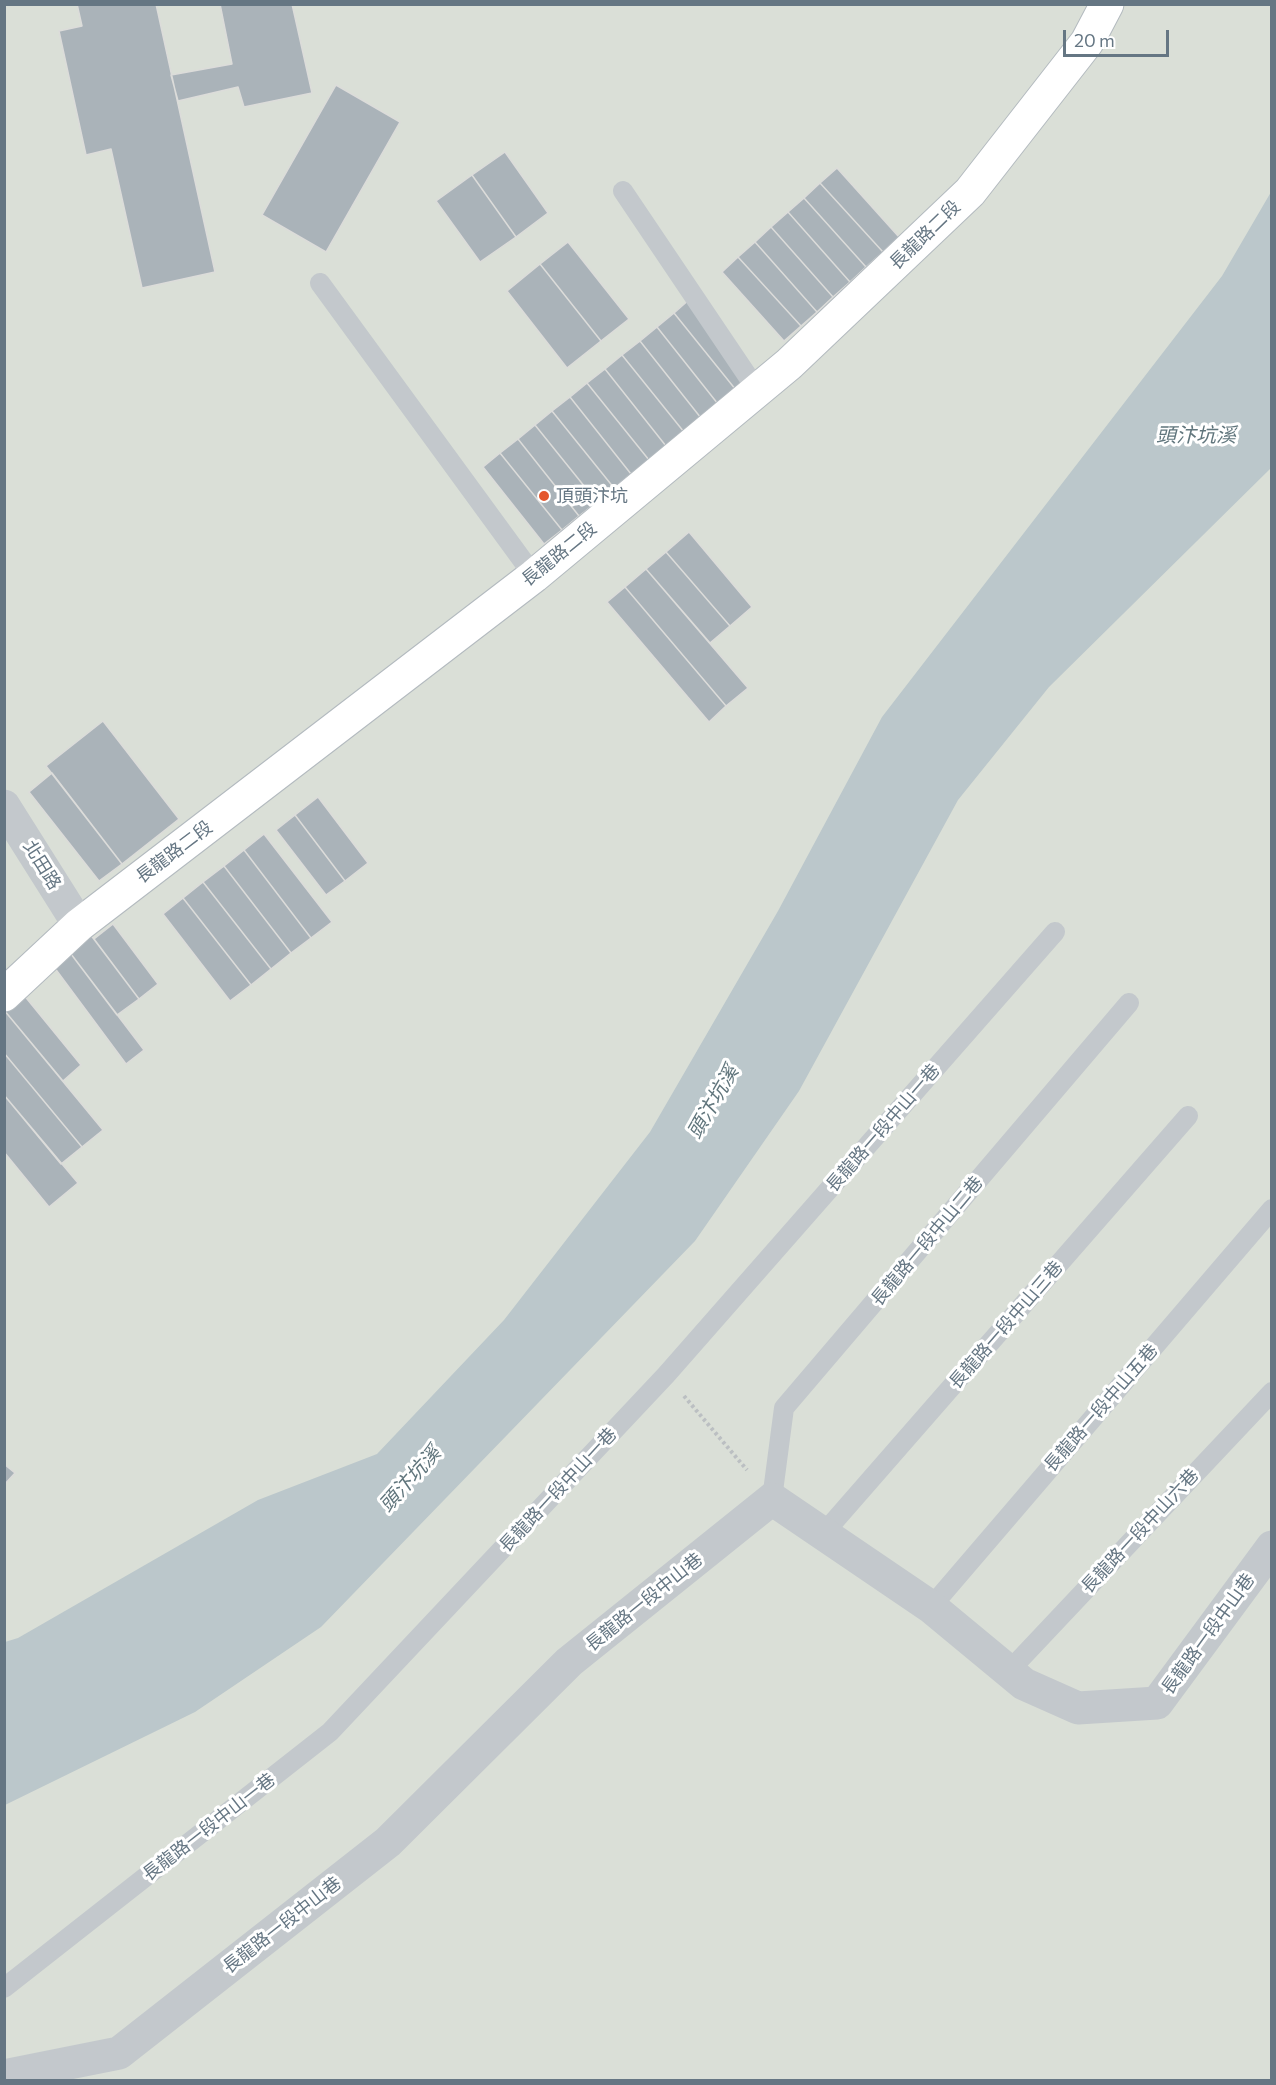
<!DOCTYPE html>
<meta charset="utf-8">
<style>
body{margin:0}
#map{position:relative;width:1276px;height:2085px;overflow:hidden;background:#fafaf8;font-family:Commissioner,sans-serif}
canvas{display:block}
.frame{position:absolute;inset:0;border:6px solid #657683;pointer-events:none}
.scale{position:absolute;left:1063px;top:30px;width:106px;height:27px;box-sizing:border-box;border:3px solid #657683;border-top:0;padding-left:8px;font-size:18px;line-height:21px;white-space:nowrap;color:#657683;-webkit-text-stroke:4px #fff;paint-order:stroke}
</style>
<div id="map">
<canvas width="1276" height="2085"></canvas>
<div class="frame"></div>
<div class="scale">20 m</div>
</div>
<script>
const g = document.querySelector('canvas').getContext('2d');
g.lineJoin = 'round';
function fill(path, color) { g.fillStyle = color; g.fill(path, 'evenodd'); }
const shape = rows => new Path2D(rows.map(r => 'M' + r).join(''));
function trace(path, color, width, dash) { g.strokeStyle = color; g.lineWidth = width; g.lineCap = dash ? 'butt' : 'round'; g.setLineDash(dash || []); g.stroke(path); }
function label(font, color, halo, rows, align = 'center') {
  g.font = font + ' Commissioner,"Noto Sans TC",sans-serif'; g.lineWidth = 6; g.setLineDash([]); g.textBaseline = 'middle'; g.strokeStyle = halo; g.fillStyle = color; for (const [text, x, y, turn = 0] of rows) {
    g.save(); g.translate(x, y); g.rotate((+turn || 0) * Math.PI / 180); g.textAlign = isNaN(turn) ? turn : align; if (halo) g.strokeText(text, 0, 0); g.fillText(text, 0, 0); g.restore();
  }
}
fill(shape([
 [5,5,1271,5,1271,2080,5,2080]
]), '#dadfd7');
fill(shape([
 [1271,192,1271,468,1049,687,958,800,799,1091,695,1241,321,1627,195,1712,5,1805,5,1642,18,1638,258,1500,377,1454,504,1320,650,1132,778,911,882,717,1222,276]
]), '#bbc7cb');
const building = shape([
 [77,4,156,4,215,272,142,288,111,149,86,155,59,31,82,26,77,4],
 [220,4,292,4,312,93,244,107,238,87,178,101,171,75,232,64,220,4],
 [336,85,400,122,326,252,262,215,336,85],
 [505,152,548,213,516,237,472,175,505,152],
 [837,168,899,237,883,252,820,183,837,168],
 [472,175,516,237,480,262,436,201,472,175],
 [820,183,883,252,866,267,804,198,820,183],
 [804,198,866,267,850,282,788,212,804,198],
 [788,212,850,282,833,297,771,227,788,212],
 [771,227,833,297,817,312,755,242,771,227],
 [568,242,629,319,601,341,540,264,568,242],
 [755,242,817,312,801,326,738,257,755,242],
 [738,257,801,326,784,341,722,272,738,257],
 [540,264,601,341,567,368,507,291,540,264],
 [691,298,753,376,736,390,674,313,691,298],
 [674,313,736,390,718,404,657,327,674,313],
 [657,327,718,404,701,418,640,341,657,327],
 [640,341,701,418,684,432,622,355,640,341],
 [622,355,684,432,666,446,605,369,622,355],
 [605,369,666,446,649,460,587,383,605,369],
 [587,383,649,460,631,474,570,397,587,383],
 [570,397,631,474,614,488,552,411,570,397],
 [552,411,614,488,597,502,535,425,552,411],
 [535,425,597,502,579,516,518,439,535,425],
 [518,439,579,516,562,530,500,453,518,439],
 [500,453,562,530,544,544,483,467,500,453],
 [689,532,752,607,730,626,666,552,689,532],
 [666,552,730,626,710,643,646,569,666,552],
 [646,569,748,688,726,706,625,587,646,569],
 [625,587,726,706,709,722,607,602,625,587],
 [103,721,179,819,122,864,46,766,103,721],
 [52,773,122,864,99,881,29,792,52,773],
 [318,797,368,863,345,881,295,815,318,797],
 [295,815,345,881,326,895,276,830,295,815],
 [264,834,332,922,311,938,244,850,264,834],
 [244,850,311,938,291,953,224,866,244,850],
 [224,866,291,953,271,969,203,882,224,866],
 [203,882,271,969,251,985,183,898,203,882],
 [183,898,251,985,230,1001,163,914,183,898],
 [113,924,158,984,139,999,94,939,113,924],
 [90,934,139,999,117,1015,71,954,90,934],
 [71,954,144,1050,126,1064,54,967,71,954],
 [23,994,81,1065,63,1081,4,1010,23,994],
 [4,1010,103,1130,82,1147,4,1053,4,1010],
 [4,1053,82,1147,61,1164,4,1095,4,1053],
 [4,1095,78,1183,49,1207,4,1152,4,1095],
 [4,1464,15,1473,4,1485,4,1464]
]);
fill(building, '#aab3b9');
trace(building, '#dcdcda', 1.5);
const secondary = shape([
 [4,995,79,925,534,576,789,364,970,192,1087,42,1107,4]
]);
trace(secondary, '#b3babf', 35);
trace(shape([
 [684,1396,747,1470]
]), '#bbbfc2', 4, [3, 3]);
trace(shape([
 [623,191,757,390],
 [320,283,534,576],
 [772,1499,784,1408,1129,1003],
 [823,1534,1188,1116],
 [931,1607,1272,1209],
 [1009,1671,1272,1392],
 [4,1988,330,1732,666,1375,1055,932]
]), '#c3c8cc', 20);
trace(shape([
 [4,2076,119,2053,388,1842,569,1662,772,1499,931,1607,1024,1684,1078,1708,1157,1703,1272,1547]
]), '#c3c8cc', 33);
trace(shape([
 [4,806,79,925]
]), '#c3c8cc', 33);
trace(secondary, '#fff', 33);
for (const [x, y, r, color] of [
 [544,496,6,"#e4572e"]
]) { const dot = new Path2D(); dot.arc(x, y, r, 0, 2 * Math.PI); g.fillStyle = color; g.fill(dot); trace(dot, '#fff', 2); }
label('18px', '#657683', '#fff', [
 ["長龍路二段",925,235,-44],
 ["長龍路二段",559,554,-39],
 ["長龍路二段",174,852,-37],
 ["北田路",42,865,58],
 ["長龍路一段中山一巷",883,1128,-49],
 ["長龍路一段中山二巷",927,1241,-50],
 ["長龍路一段中山三巷",1006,1325,-49],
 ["長龍路一段中山五巷",1101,1408,-49],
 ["長龍路一段中山一巷",558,1490,-47],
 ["長龍路一段中山六巷",1140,1531,-47],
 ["長龍路一段中山巷",644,1602,-39],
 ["長龍路一段中山巷",1208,1634,-54],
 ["長龍路一段中山一巷",209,1827,-38],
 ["長龍路一段中山巷",282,1925,-38]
]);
label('18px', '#657683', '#fff', [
 ["頂頭汴坑",556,496]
], 'left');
label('italic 20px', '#60757c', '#fff', [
 ["頭汴坑溪",1196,435],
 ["頭汴坑溪",713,1102,-60],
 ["頭汴坑溪",410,1479,-48]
]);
</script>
